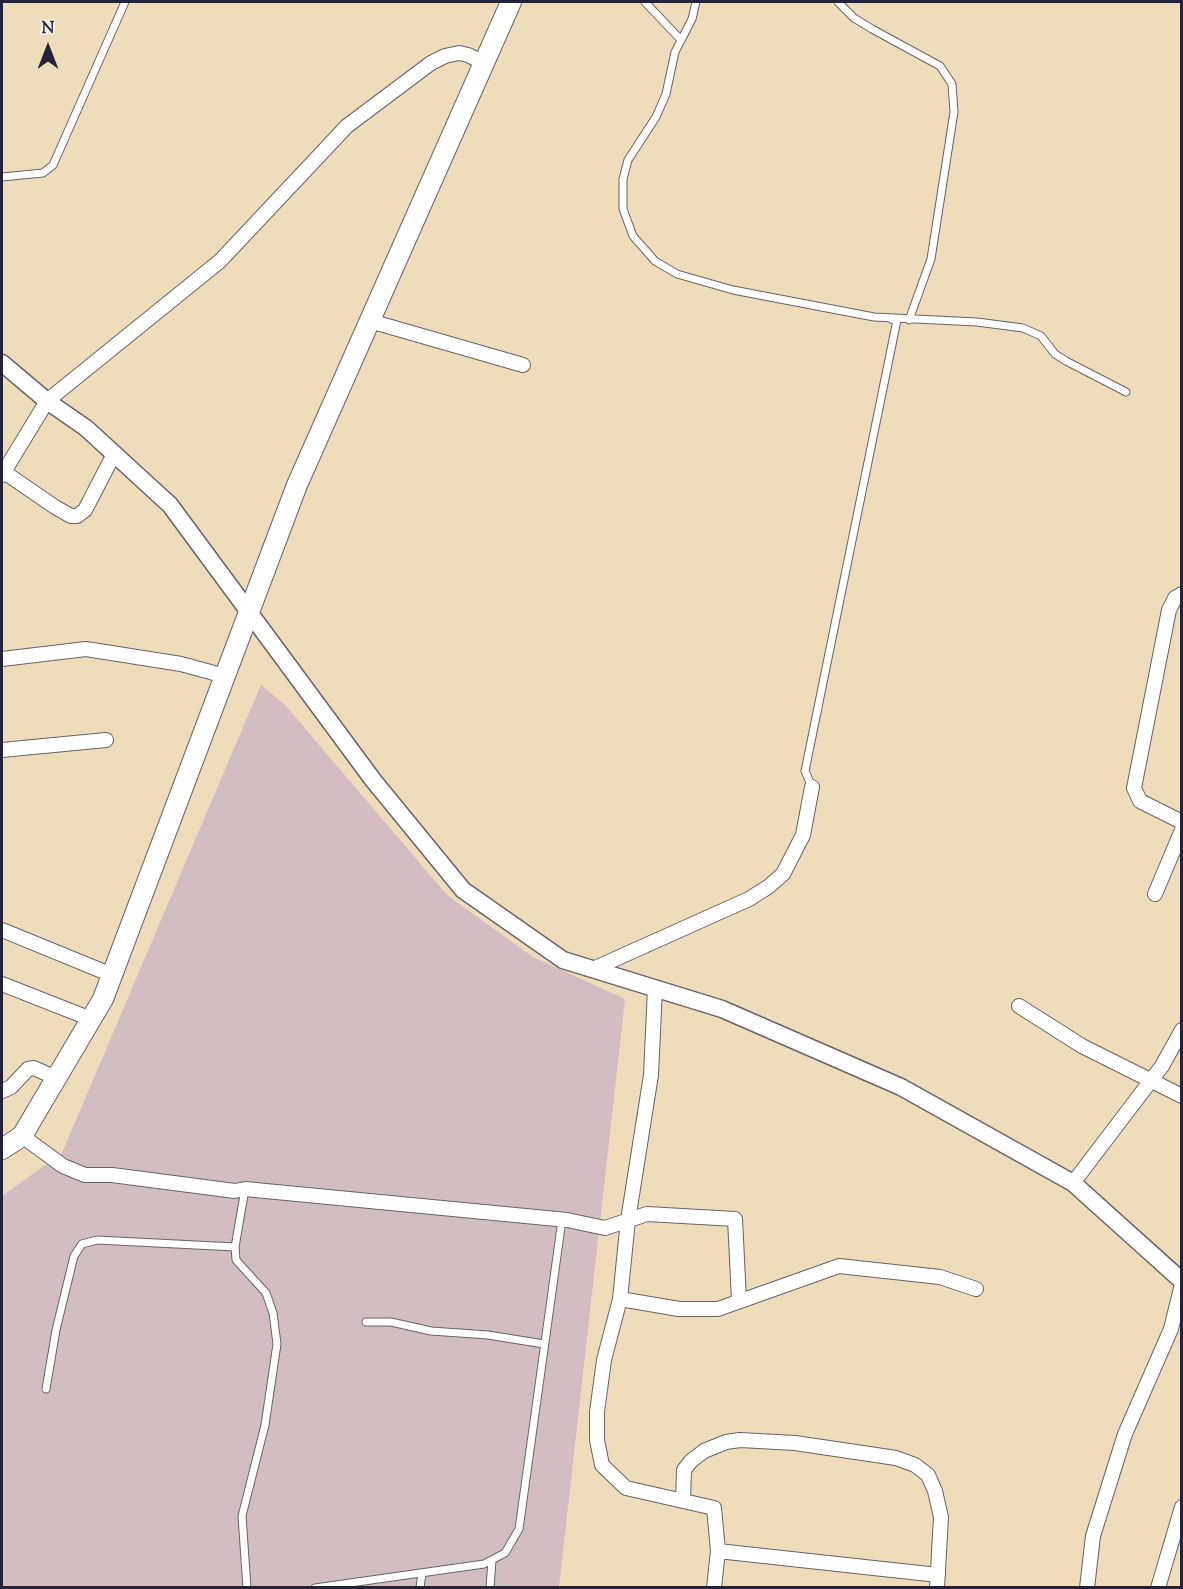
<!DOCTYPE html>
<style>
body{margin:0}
#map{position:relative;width:1183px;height:1589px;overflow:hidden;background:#eedcba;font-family:"Sorts Mill Goudy",serif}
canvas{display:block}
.frame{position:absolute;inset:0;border:3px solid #22223b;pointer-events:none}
.north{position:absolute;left:18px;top:18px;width:60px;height:60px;-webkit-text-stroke:4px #f7f3e8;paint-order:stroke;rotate:0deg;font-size:16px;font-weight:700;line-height:24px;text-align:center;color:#22223b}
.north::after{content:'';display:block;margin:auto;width:21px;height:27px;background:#22223b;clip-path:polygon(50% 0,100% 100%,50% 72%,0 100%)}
</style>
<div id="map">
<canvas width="1183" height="1589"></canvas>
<div class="frame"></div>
<div class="north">N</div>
</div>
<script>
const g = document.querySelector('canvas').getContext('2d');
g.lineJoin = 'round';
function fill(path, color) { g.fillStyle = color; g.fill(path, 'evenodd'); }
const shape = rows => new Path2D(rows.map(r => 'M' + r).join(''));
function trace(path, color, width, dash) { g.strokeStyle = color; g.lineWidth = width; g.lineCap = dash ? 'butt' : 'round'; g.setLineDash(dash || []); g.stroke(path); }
fill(shape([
 [261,685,285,705,447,895,533,957,625,999,559,1587,2,1587,2,1196,62,1153]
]), '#d2bec2');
const service = shape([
 [645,2,680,39],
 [696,2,692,19,675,52,666,94,656,117,628,160,623,179,623,209,633,236,655,261,677,274,733,290,874,317,977,322,1023,328,1041,336,1055,354,1066,361,1126,392],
 [838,2,854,18,872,29,940,66,952,84,954,112,931,259,909,320],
 [2,177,43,173,53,165,125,2],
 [812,787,805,771,897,320,891,319],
 [245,1189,235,1247,236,1260,266,1293,273,1313,277,1344,265,1425,242,1516,247,1588],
 [366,1322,391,1322,431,1331,488,1335,544,1344],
 [46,1389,56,1330,74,1256,82,1244,97,1240,235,1247],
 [489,1561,492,1560,490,1588],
 [315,1588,484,1564,505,1553,519,1529,562,1220],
 [420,1588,422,1573]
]);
const minor = shape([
 [370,321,523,365],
 [4,472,55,507,71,516,77,516,85,510,114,454],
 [2,475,47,401,220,261,347,126,431,63,445,56,459,53,468,55,484,63],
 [1182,594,1175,598,1169,610,1134,788,1140,801,1182,822],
 [2,659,86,649,181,664,225,676],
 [2,750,106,740],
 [1155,894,1182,830],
 [2,930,112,975],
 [593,969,749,899,768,887,783,874,803,835,812,787],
 [2,984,91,1019],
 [655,988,651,1075,628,1220,620,1299,604,1360,597,1412,597,1440,602,1465,626,1488,714,1508,718,1551,714,1588],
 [1019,1006,1082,1046,1182,1096],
 [2,1091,11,1087,28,1069,34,1068,56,1078],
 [22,1136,63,1166,85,1175,112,1175,235,1191,245,1189,567,1220,605,1228,647,1214,735,1219,739,1300],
 [1073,1183,1162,1066,1182,1030],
 [620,1299,679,1309,718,1309,839,1266,940,1277,976,1289],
 [683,1500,684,1470,691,1461,704,1451,726,1442,740,1440,795,1443,896,1458,915,1465,928,1475,935,1491,941,1517,937,1588],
 [718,1551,938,1575],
 [1087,1588,1093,1536,1125,1434,1171,1329,1182,1284],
 [1158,1588,1182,1507]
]);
const tertiary = shape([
 [2,363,47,401,86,428,170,505,373,780,463,890,563,960,722,1009,901,1087,1073,1183,1182,1281]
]);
const primary = shape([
 [2,1149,22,1136,103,999,297,485,511,2]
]);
trace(service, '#696367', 9);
trace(minor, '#696367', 16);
trace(tertiary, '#696367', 19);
trace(primary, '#696367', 22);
trace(service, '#fff', 7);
trace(minor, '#fff', 14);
trace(tertiary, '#fff', 16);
trace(primary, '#fff', 20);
</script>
